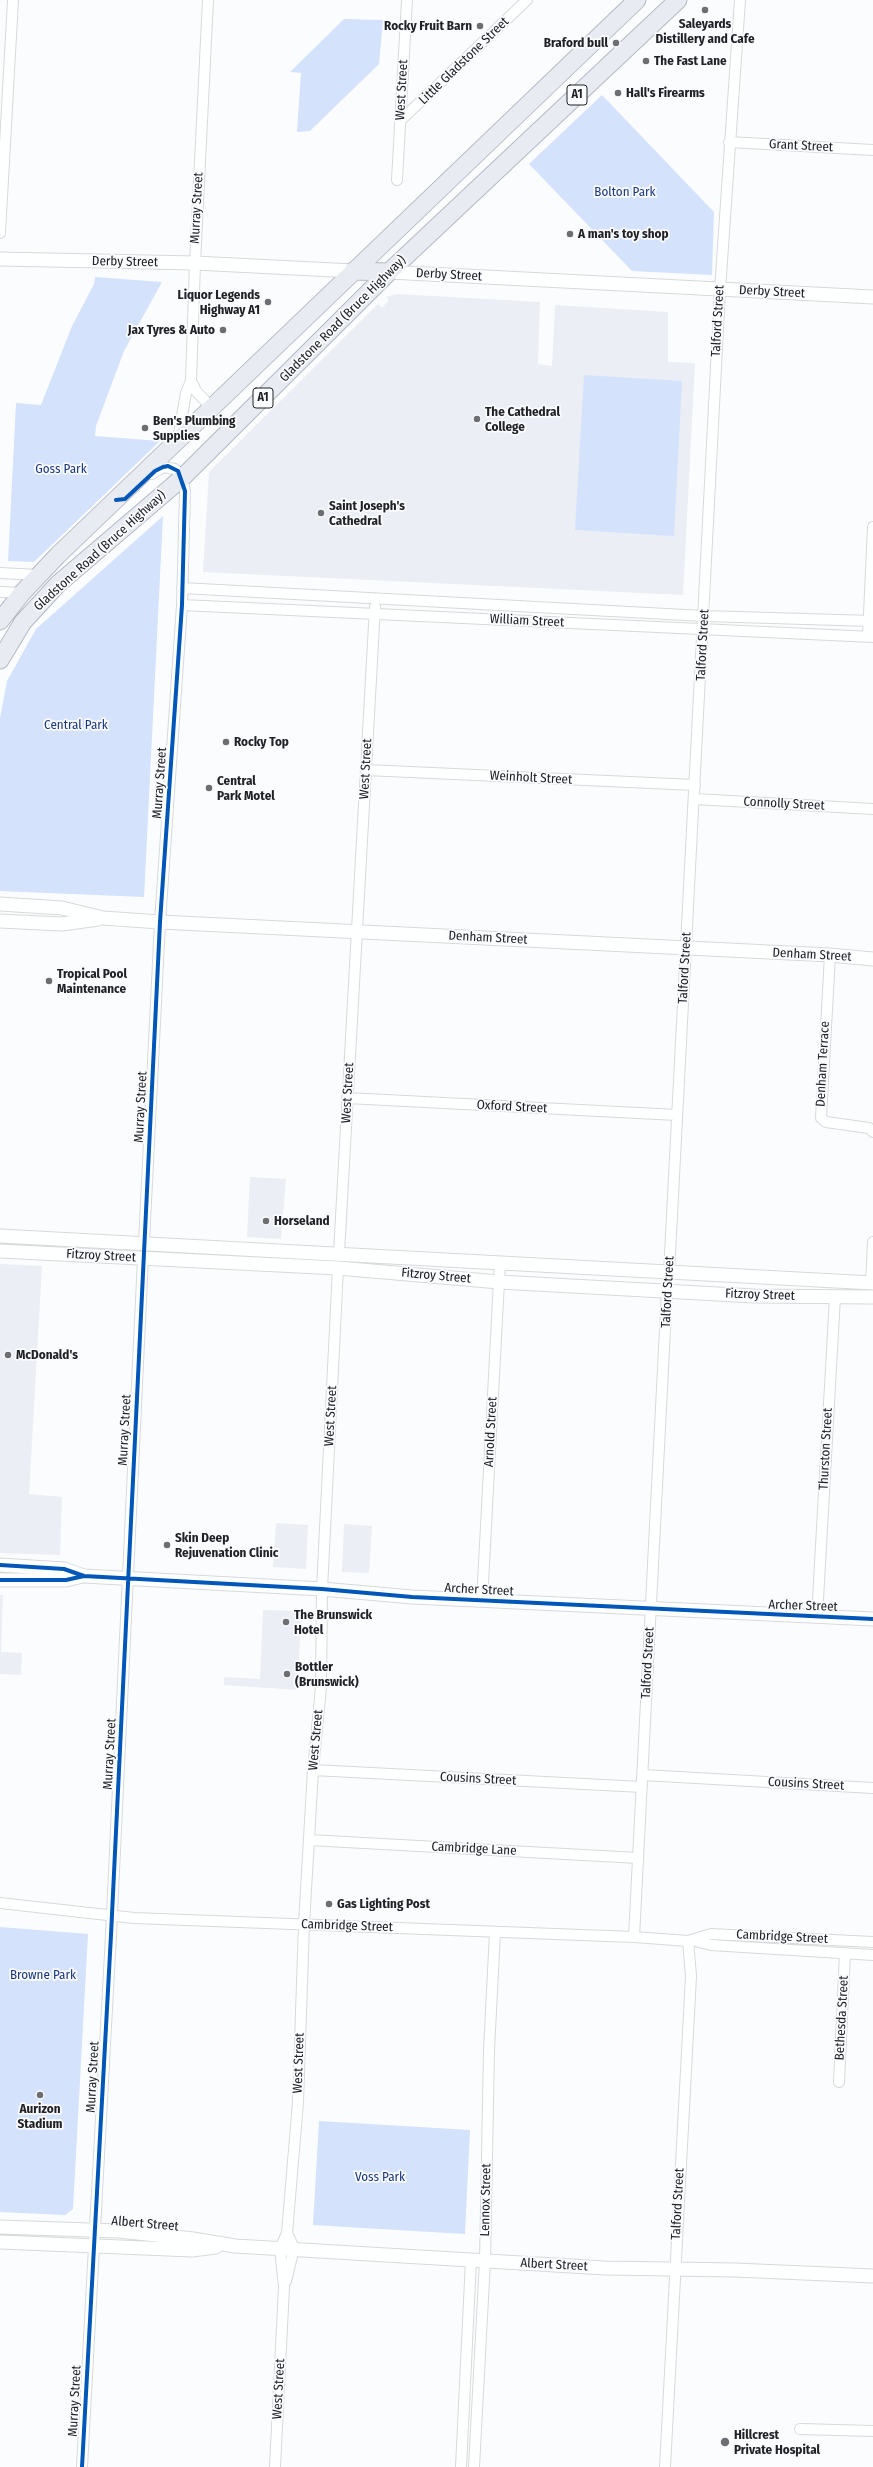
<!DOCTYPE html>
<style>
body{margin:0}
canvas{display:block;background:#fbfcfd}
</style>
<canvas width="873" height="2467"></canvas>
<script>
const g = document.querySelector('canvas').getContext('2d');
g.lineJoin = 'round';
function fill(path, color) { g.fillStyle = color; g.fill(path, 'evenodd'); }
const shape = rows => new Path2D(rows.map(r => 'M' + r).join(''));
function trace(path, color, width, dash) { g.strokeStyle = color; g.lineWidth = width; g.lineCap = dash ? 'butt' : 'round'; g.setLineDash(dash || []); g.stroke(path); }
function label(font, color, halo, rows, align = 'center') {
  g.font = font + ' "Fira Sans Condensed",sans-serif'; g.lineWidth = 3.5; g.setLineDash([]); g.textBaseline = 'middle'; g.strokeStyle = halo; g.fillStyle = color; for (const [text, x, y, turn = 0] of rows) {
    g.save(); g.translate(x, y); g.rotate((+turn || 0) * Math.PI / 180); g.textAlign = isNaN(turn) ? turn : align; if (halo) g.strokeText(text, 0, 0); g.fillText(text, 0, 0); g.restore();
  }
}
fill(shape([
 [397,294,540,302,538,364,552,366,555,305,668,312,668,362,695,363,683,595,203,572,209,472,378,304,382,308,389,300,386,297],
 [250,1177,286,1179,281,1239,247,1237],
 [0,1264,42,1266,29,1494,62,1497,60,1555,0,1553],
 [276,1523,308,1525,306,1569,273,1567],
 [344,1524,372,1526,369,1573,342,1572],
 [0,1595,3,1595,1,1652,22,1653,21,1675,0,1674],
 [263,1610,301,1611,298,1690,224,1685,224,1677,260,1679]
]), '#ebeef4');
fill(shape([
 [344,19,383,20,379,64,310,131,297,132,301,73,290,72],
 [602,95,714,212,712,275,632,271,529,164],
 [95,277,162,282,124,351,96,426,95,436,160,441,34,562,8,561,16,403,41,405,72,326,94,284],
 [584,375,682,381,674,536,575,530],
 [163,516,144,897,0,891,0,718,7,681,36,629],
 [0,1927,88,1934,73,2209,65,2215,0,2212],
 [319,2121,470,2130,465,2234,313,2225]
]), '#d4e2fc');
const minor = shape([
 [208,0,195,263,191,381,196,391,212,408],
 [400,121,527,0],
 [729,142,873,150],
 [397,180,407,0],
 [0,233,13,0],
 [178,439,186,393,191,381],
 [0,573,39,575],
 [182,588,704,616,873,621],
 [0,592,22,593],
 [182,605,873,637],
 [868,636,873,527],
 [366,770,695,785],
 [695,799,873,809],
 [830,955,821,1118,826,1122,869,1128,873,1132],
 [347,1098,677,1115],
 [144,1242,160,922,182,605,185,491,182,478,175,469,163,467,152,474],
 [339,1253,375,607],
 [669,1273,720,290,740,0],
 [871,1283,873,1242],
 [482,1601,500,1263],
 [817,1617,835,1297],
 [313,1770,642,1787],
 [643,1775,873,1788],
 [309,1840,638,1858],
 [0,1903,134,1918,634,1937,688,1941,711,1934,873,1942],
 [634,1937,667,1290],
 [691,1940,711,1945,873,1955],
 [839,2082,845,1953],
 [286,2281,294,2248,287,2233],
 [800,2429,873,2431],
 [82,2467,111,1935,143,1258],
 [275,2467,284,2287,280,2249,287,2233,298,2102,304,1924,313,1770,321,1687,322,1589,338,1268],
 [461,2467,471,2260],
 [474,2467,485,2261,489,2050,495,1933],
 [665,2467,691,1976,688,1941]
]);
const tertiary = shape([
 [0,259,195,263,353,271],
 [389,272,873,297],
 [0,904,62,908,103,918,160,922,830,955,873,959],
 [0,921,62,924,98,919],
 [0,1236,873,1283],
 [0,1251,338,1268,499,1282,754,1296,873,1297],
 [0,1565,64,1569,84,1576,322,1589,412,1597,873,1619],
 [0,1580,66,1580,83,1576],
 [0,2227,119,2231,193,2239,235,2246,605,2268,735,2270,873,2276],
 [0,2242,192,2250,216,2247]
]);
const trunk = shape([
 [353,271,389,272],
 [0,621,22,593,58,555,637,0],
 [0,660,23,622,58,584,182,478,389,272,678,0]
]);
trace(minor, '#d7d9db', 12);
trace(tertiary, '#d7d9db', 15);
trace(trunk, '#b5b9c3', 19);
trace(minor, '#feffff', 10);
trace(tertiary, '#feffff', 13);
trace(trunk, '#e8ebf2', 17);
trace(shape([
 [0,1565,64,1569,84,1576,322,1589,412,1597,873,1619],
 [0,1580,66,1580,84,1576],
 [82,2467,111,1935,160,922,182,605,185,491,178,471,168,466,163,467,155,471,125,499,116,500]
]), '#0057b8', 4);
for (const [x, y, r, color] of [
 [705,10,4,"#6d6e71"],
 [480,26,4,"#6d6e71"],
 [616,43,4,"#6d6e71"],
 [646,61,4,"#6d6e71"],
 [618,93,4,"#6d6e71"],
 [570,234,4,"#6d6e71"],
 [268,302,4,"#6d6e71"],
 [223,330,4,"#6d6e71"],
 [477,419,4,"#6d6e71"],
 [145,428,4,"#6d6e71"],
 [321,513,4,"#6d6e71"],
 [226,742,4,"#6d6e71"],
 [209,788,4,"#6d6e71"],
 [49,981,4,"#6d6e71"],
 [266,1221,4,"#6d6e71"],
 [8,1355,4,"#6d6e71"],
 [167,1545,4,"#6d6e71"],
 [286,1622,4,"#6d6e71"],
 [287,1674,4,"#6d6e71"],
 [329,1904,4,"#6d6e71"],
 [40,2095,4,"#6d6e71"],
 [725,2442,5,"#6d6e71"]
]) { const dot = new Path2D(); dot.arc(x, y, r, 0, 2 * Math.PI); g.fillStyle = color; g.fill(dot); trace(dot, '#fafbfe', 1.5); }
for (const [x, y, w] of [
 [577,95,20],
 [263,398,20]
]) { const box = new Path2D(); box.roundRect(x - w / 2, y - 10, w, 20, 3); g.fillStyle = '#fafbfe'; g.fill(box); trace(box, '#202226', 1); }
label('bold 12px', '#202226', null, [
 ["A1",577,95],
 ["A1",263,398]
]);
label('bold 13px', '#202226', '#fafbfe', [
 ["Saleyards",705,24,"center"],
 ["Distillery and Cafe",705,39,"center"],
 ["Rocky Fruit Barn",472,26,"right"],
 ["Braford bull",608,43,"right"],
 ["The Fast Lane",654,61],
 ["Hall's Firearms",626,93],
 ["A man's toy shop",578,234],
 ["Liquor Legends",260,295,"right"],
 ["Highway A1",260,310,"right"],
 ["Jax Tyres & Auto",215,330,"right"],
 ["The Cathedral",485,412],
 ["College",485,427],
 ["Ben's Plumbing",153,421],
 ["Supplies",153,436],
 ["Saint Joseph's",329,506],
 ["Cathedral",329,521],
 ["Rocky Top",234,742],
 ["Central",217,781],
 ["Park Motel",217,796],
 ["Tropical Pool",57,974],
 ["Maintenance",57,989],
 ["Horseland",274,1221],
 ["McDonald's",16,1355],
 ["Skin Deep",175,1538],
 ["Rejuvenation Clinic",175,1553],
 ["The Brunswick",294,1615],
 ["Hotel",294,1630],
 ["Bottler",295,1667],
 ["(Brunswick)",295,1682],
 ["Gas Lighting Post",337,1904],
 ["Aurizon",40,2109,"center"],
 ["Stadium",40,2124,"center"],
 ["Hillcrest",734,2435],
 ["Private Hospital",734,2450]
], 'left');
label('13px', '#202226', '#fafbfe', [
 ["Little Gladstone Street",464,61,-44],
 ["West Street",402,90,-87],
 ["Grant Street",801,146,3],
 ["Murray Street",197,208,-87],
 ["Derby Street",125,262,1],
 ["Derby Street",449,275,3],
 ["Derby Street",772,292,3],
 ["Gladstone Road (Bruce Highway)",343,319,-45],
 ["Talford Street",718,321,-87],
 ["Gladstone Road (Bruce Highway)",100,551,-42],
 ["William Street",527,621,3],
 ["Talford Street",703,645,-87],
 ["West Street",366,769,-87],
 ["Weinholt Street",531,778,3],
 ["Murray Street",160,783,-86],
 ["Connolly Street",784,804,3],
 ["Denham Street",488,938,3],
 ["Denham Street",812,955,3],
 ["Talford Street",685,968,-87],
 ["Denham Terrace",823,1064,-87],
 ["West Street",348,1093,-87],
 ["Murray Street",141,1107,-87],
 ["Oxford Street",512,1107,3],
 ["Fitzroy Street",101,1256,3],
 ["Fitzroy Street",436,1276,5],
 ["Talford Street",668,1292,-87],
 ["Fitzroy Street",760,1295,2],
 ["West Street",331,1416,-87],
 ["Murray Street",125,1430,-87],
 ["Arnold Street",491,1432,-87],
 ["Thurston Street",826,1449,-87],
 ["Archer Street",479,1590,3],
 ["Archer Street",803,1606,2],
 ["Talford Street",648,1663,-87],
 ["West Street",316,1740,-85],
 ["Murray Street",110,1754,-87],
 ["Cousins Street",478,1779,3],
 ["Cousins Street",806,1784,3],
 ["Cambridge Lane",474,1849,3],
 ["Cambridge Street",347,1926,2],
 ["Cambridge Street",782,1937,3],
 ["Bethesda Street",842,2018,-87],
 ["West Street",299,2063,-88],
 ["Murray Street",93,2077,-87],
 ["Lennox Street",486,2200,-89],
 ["Talford Street",678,2204,-87],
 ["Albert Street",145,2224,5],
 ["Albert Street",554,2265,3],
 ["West Street",279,2389,-87],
 ["Murray Street",75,2401,-87]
]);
label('13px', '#19387d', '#fafbfe', [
 ["Bolton Park",625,192],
 ["Goss Park",61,469],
 ["Central Park",76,725],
 ["Browne Park",43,1975],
 ["Voss Park",380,2177]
]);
</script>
